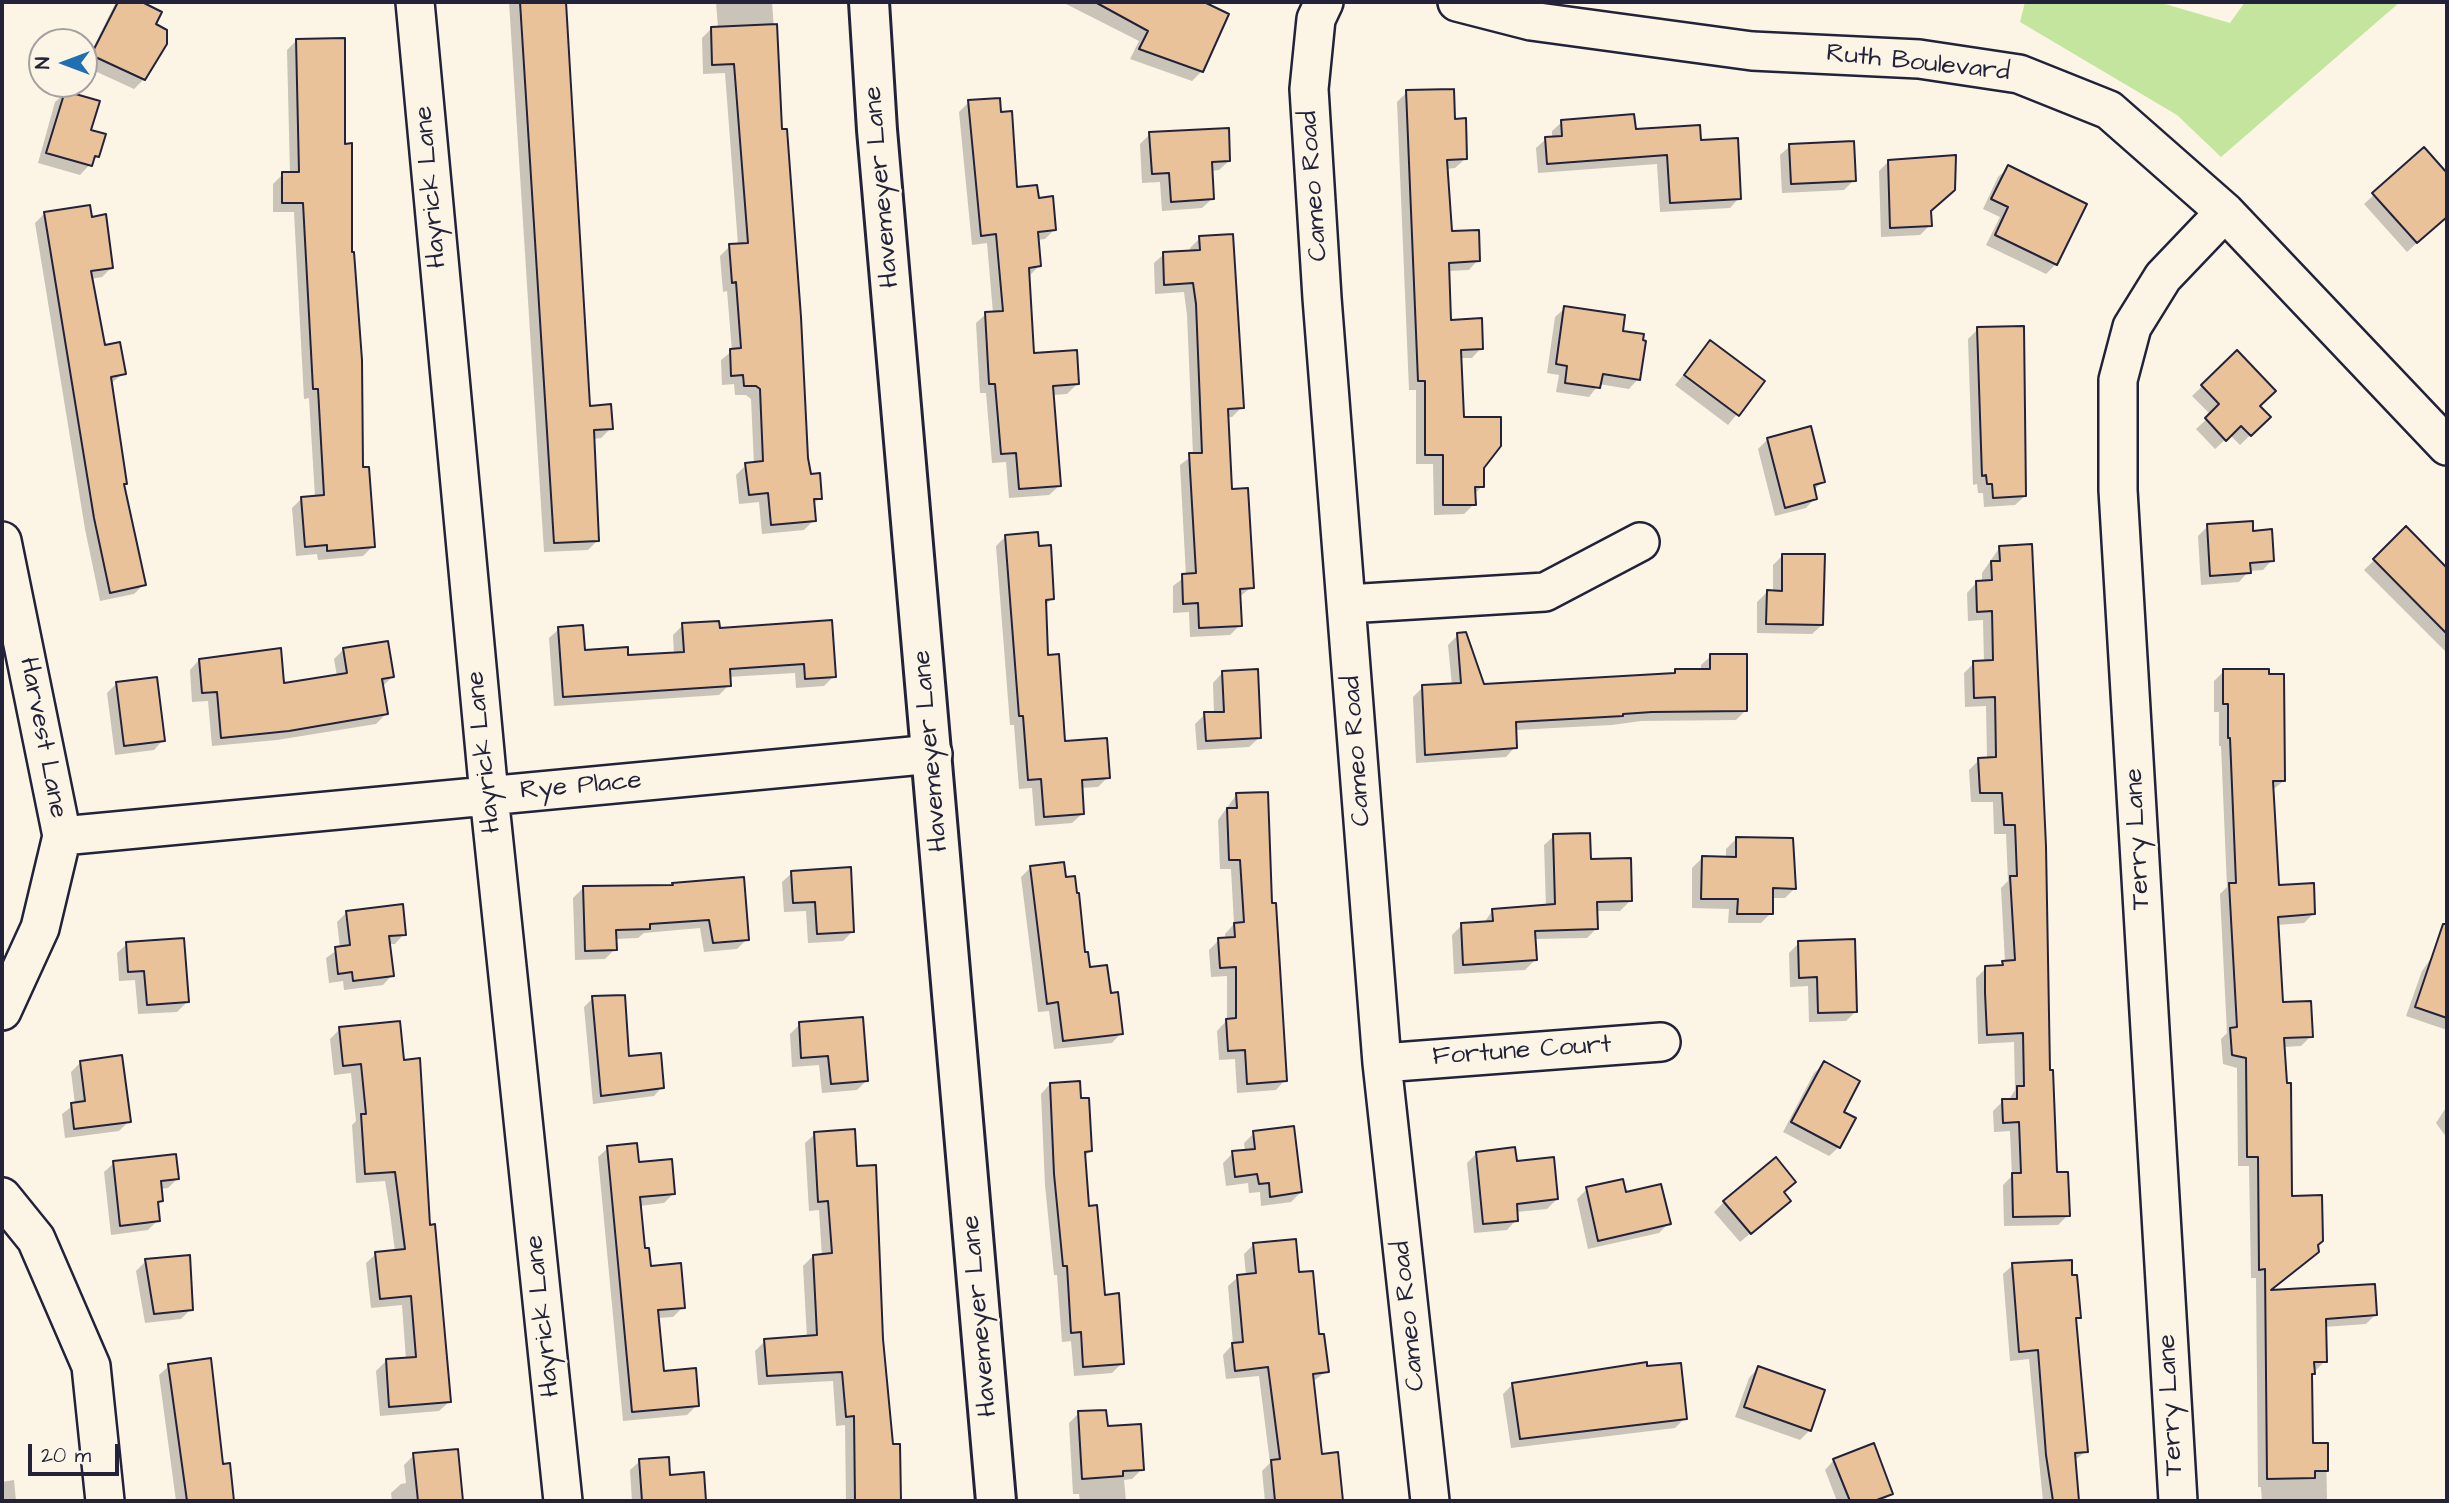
<!DOCTYPE html>
<style>
body{margin:0}
#map{position:relative;width:2449px;height:1503px;overflow:hidden;background:#fcf5e5;font-family:"Architects Daughter",sans-serif}
canvas{display:block}
.frame{position:absolute;inset:0;border:4px solid #22223b;pointer-events:none}
.north{position:absolute;left:28px;top:28px;width:70px;height:70px;box-sizing:border-box;background:#fcf5e5;border:2px solid #a5a1a1;border-radius:50%;rotate:270deg;font-size:19px;font-weight:700;line-height:28px;text-align:center;color:#22223b}
.north::after{content:'';display:block;margin:auto;width:24px;height:32px;background:#1f6fb2;clip-path:polygon(50% 0,100% 100%,50% 72%,0 100%)}
.scale{position:absolute;left:28px;top:1444px;width:91px;height:32px;box-sizing:border-box;border:4px solid #22223b;border-top:0;padding-left:9px;font-size:21px;line-height:24px;white-space:nowrap;color:#22223b;-webkit-text-stroke:5px #fcf5e5;paint-order:stroke}
</style>
<div id="map">
<canvas width="2449" height="1503"></canvas>
<div class="frame"></div>
<div class="north">N</div>
<div class="scale">20 m</div>
</div>
<script>
const g = document.querySelector('canvas').getContext('2d');
g.lineJoin = 'round';
function fill(path, color) { g.fillStyle = color; g.fill(path, 'evenodd'); }
const shape = rows => new Path2D(rows.map(r => 'M' + r).join(''));
function trace(path, color, width, dash) { g.strokeStyle = color; g.lineWidth = width; g.lineCap = dash ? 'butt' : 'round'; g.setLineDash(dash || []); g.stroke(path); }
function label(font, color, halo, rows, align = 'center') {
  g.font = font + ' "Architects Daughter",sans-serif'; g.lineWidth = 5; g.setLineDash([]); g.textBaseline = 'middle'; g.strokeStyle = halo; g.fillStyle = color; for (const [text, x, y, turn = 0] of rows) {
    g.save(); g.translate(x, y); g.rotate((+turn || 0) * Math.PI / 180); g.textAlign = isNaN(turn) ? turn : align; if (halo) g.strokeText(text, 0, 0); g.fillText(text, 0, 0); g.restore();
  }
}
fill(shape([
 [2025,2,2158,2,2230,23,2245,2,2400,2,2221,157,2177,115,2020,22]
]), '#c3e59e');
fill(shape([
 [116,2,138,2,160,13,154,25,144,79,134,89,84,66],
 [509,2,565,2,588,408,611,428,601,438,593,439,597,541,588,550,544,552],
 [716,2,772,2,806,458,820,498,812,505,814,520,804,530,762,534,759,502,739,504,736,475,746,465,754,464,751,399,746,395,735,395,734,384,722,385,721,360,732,351,727,291,723,292,720,256,730,246,738,245,725,73,703,74,702,38,712,28,718,28],
 [1062,2,1200,2,1227,14,1202,71,1192,81,1130,59,1139,41],
 [297,40,343,145,361,469,373,546,363,556,318,560,317,554,296,556,292,508,302,498,315,497,309,398,304,399,294,212,273,212,273,184,283,174,290,174,287,50],
 [1407,92,1453,121,1465,159,1455,168,1446,169,1450,233,1478,260,1469,270,1448,271,1450,321,1481,348,1472,358,1460,358,1462,419,1482,468,1482,486,1474,495,1474,504,1464,514,1434,515,1433,464,1416,464,1416,390,1409,390,1397,102],
 [65,93,89,131,98,156,80,175,38,163,55,102],
 [969,102,1000,114,1016,189,1037,200,1054,230,1045,239,1037,240,1039,266,1029,276,1033,355,1077,384,1067,394,1052,395,1059,486,1049,495,1009,498,1006,462,992,463,986,393,980,393,976,323,986,314,993,313,987,243,972,245,959,112],
 [1562,122,1699,142,1739,198,1730,208,1660,212,1657,164,1538,173,1536,148,1546,139,1552,138,1552,131],
 [1150,134,1229,161,1219,170,1211,171,1212,199,1202,208,1162,211,1160,182,1142,183,1140,144],
 [1790,146,1854,180,1844,190,1782,193,1780,155],
 [2424,149,2447,175,2447,215,2407,252,2364,204],
 [1889,161,1929,211,1930,225,1920,235,1881,237,1879,171],
 [2008,168,2056,264,2046,274,1986,245,2000,217,1983,209,1998,177],
 [45,213,90,219,112,267,102,277,91,279,103,347,124,373,110,384,125,483,123,486,144,584,134,594,100,601,85,529,35,223],
 [1200,238,1242,407,1232,417,1226,417,1230,490,1252,587,1239,597,1240,625,1230,635,1190,637,1189,612,1173,613,1173,586,1186,576,1180,465,1193,455,1187,315,1184,292,1155,294,1154,263,1164,254,1190,252,1190,248],
 [1565,308,1621,332,1638,379,1629,389,1599,384,1589,397,1556,392,1559,375,1547,373,1555,317],
 [1978,329,2025,496,2015,505,1984,507,1983,493,1978,493,1977,484,1973,485,1968,339],
 [1710,342,1763,382,1728,425,1675,385],
 [2237,353,2258,406,2269,417,2240,445,2230,435,2215,449,2196,429,2211,415,2192,396],
 [1767,440,1823,481,1813,491,1815,498,1806,508,1775,516,1758,449],
 [2208,526,2252,532,2272,560,2263,570,2249,571,2239,582,2201,585,2198,536],
 [2406,529,2447,570,2447,653,2364,570],
 [1006,536,1037,547,1052,598,1044,607,1046,657,1064,743,1108,777,1098,787,1080,788,1082,814,1072,823,1035,826,1032,788,1019,789,1014,725,1010,725,996,546],
 [2000,547,2049,1072,2055,1174,2068,1215,2058,1225,2004,1226,2003,1185,2012,1176,2010,1131,1994,1132,1993,1111,2003,1101,2008,1101,2015,1090,2014,1042,1978,1044,1976,978,1986,968,1998,967,2005,962,2001,888,2008,881,2006,834,1994,834,1993,802,1971,802,1969,770,1979,760,1987,759,1986,706,1965,707,1964,673,1974,663,1984,663,1983,620,1968,621,1967,593,1976,583,1982,582,1982,573],
 [1783,555,1822,625,1812,634,1757,633,1757,602,1767,592,1773,592,1773,565],
 [830,622,834,676,824,686,796,688,795,673,728,677,729,685,719,695,554,706,549,638,559,629,583,652,627,657,674,654,673,635,683,625,718,630],
 [1458,635,1482,685,1701,671,1701,665,1711,656,1745,711,1736,720,1641,721,1612,725,1515,730,1515,747,1506,757,1416,763,1413,697,1423,687,1452,685,1448,645],
 [344,649,392,677,382,687,386,714,376,724,277,740,212,746,208,701,192,702,190,670,199,660,283,685,337,676,334,659],
 [2224,671,2284,781,2272,790,2277,887,2314,913,2304,923,2277,925,2282,1004,2311,1036,2301,1046,2283,1047,2291,1197,2317,1245,2317,1252,2268,1292,2375,1315,2366,1324,2324,1327,2325,1361,2310,1376,2311,1445,2326,1445,2327,1501,2262,1501,2261,1487,2258,1487,2256,1278,2251,1278,2249,1166,2238,1166,2237,1068,2223,1064,2221,1039,2227,1033,2220,894,2227,887,2221,746,2219,746,2219,712,2214,712,2214,681],
 [1222,673,1259,738,1249,747,1197,750,1195,724,1205,714,1214,714,1213,683],
 [117,683,163,740,154,750,115,755,107,693],
 [1237,794,1270,905,1285,1080,1276,1090,1237,1093,1235,1059,1219,1060,1217,1031,1227,1020,1227,976,1211,977,1209,950,1219,940,1225,939,1225,934,1234,924,1231,869,1220,869,1218,820],
 [1554,836,1590,861,1630,901,1620,911,1596,911,1597,928,1587,938,1534,939,1535,960,1525,970,1454,974,1452,935,1462,925,1483,924,1493,910,1546,907,1544,845],
 [1736,839,1795,888,1785,898,1771,898,1771,913,1761,923,1728,923,1729,909,1692,908,1692,868,1702,858,1726,859,1726,849],
 [1031,867,1083,954,1089,969,1109,995,1121,1033,1112,1043,1054,1049,1049,1011,1038,1012,1021,877],
 [792,873,852,932,843,941,808,943,806,911,784,912,782,882],
 [673,884,747,939,737,949,704,952,700,928,644,933,638,938,615,939,615,949,605,959,575,960,573,898,583,888,670,887],
 [347,912,404,934,395,944,388,944,392,975,383,985,344,990,343,981,329,983,326,958,340,948,337,922],
 [2443,941,2447,943,2447,1030,2406,1016,2422,971],
 [1799,943,1856,1011,1846,1021,1809,1022,1808,986,1790,987,1789,953],
 [127,944,187,1002,177,1012,138,1014,135,980,119,981,117,953],
 [593,998,627,1058,662,1087,654,1096,593,1104,584,1007],
 [398,1023,449,1402,439,1411,380,1416,376,1371,386,1361,406,1360,402,1305,371,1308,366,1263,376,1254,395,1252,389,1205,385,1181,356,1183,352,1125,356,1121,351,1073,334,1075,330,1039,340,1029],
 [800,1024,867,1080,857,1090,822,1093,819,1065,792,1067,790,1034],
 [81,1062,129,1121,119,1131,65,1138,62,1114,75,1104,71,1072],
 [1824,1064,1842,1113,1839,1147,1829,1156,1783,1132,1814,1073],
 [1050,1084,1090,1151,1084,1157,1087,1208,1104,1296,1122,1363,1112,1373,1074,1376,1071,1341,1062,1342,1057,1275,1054,1275,1045,1185,1041,1094],
 [2447,1106,2447,1138,2436,1123],
 [1254,1133,1301,1192,1291,1202,1261,1206,1260,1192,1249,1193,1248,1183,1226,1186,1223,1163,1233,1153,1245,1151,1244,1143],
 [815,1134,855,1168,882,1340,892,1446,898,1446,899,1501,846,1501,845,1425,836,1426,833,1381,758,1385,755,1351,765,1341,807,1338,803,1266,813,1256,822,1256,819,1210,809,1211,805,1143],
 [608,1148,637,1164,674,1193,664,1203,639,1206,643,1250,649,1268,683,1307,673,1317,657,1318,662,1373,697,1405,687,1415,623,1421,598,1157],
 [1477,1153,1515,1163,1557,1199,1547,1209,1516,1212,1516,1220,1507,1230,1474,1233,1467,1163],
 [114,1163,178,1178,168,1188,160,1189,161,1201,156,1206,158,1220,148,1230,111,1235,104,1172],
 [1587,1189,1625,1194,1669,1223,1659,1233,1588,1249,1577,1199],
 [1782,1193,1779,1210,1740,1242,1714,1212,1724,1202],
 [1254,1244,1297,1274,1327,1371,1312,1382,1320,1456,1336,1454,1341,1501,1265,1501,1262,1471,1270,1463,1259,1376,1226,1379,1223,1355,1233,1344,1228,1286,1238,1277,1246,1276,1244,1254],
 [146,1261,191,1309,181,1319,145,1323,136,1271],
 [2013,1265,2079,1317,2075,1321,2086,1451,2074,1461,2077,1501,2043,1501,2029,1359,2010,1361,2003,1274],
 [169,1366,222,1466,228,1465,232,1501,176,1501,159,1375],
 [1758,1368,1810,1430,1800,1440,1735,1417,1749,1378],
 [1513,1384,1685,1418,1675,1428,1511,1448,1503,1394],
 [1079,1413,1106,1428,1142,1469,1132,1479,1124,1480,1126,1501,1080,1501,1079,1494,1073,1494,1069,1423],
 [457,1451,460,1501,392,1501,391,1493,401,1484,406,1483,404,1465,414,1455],
 [1834,1460,1891,1493,1883,1501,1837,1501,1825,1470],
 [640,1461,669,1477,702,1474,704,1501,632,1501,630,1470],
 [14,1480,16,1501,2,1501,2,1482]
]), '#0003');
const building = shape([
 [118,2,142,2,162,12,156,24,167,30,167,44,145,80,91,55,118,2],
 [520,2,566,2,590,406,611,404,613,429,594,430,599,541,554,543,520,2],
 [1095,2,1204,2,1229,14,1203,72,1139,49,1148,31,1095,2],
 [777,24,782,129,787,129,801,317,808,458,811,474,820,473,822,499,814,499,816,521,771,525,768,493,749,495,745,463,763,461,760,389,756,386,744,386,743,375,731,376,730,349,741,348,736,282,732,283,729,244,748,243,734,64,712,65,711,27,777,24],
 [345,38,345,144,352,143,352,252,354,252,362,360,363,467,369,467,375,547,327,551,327,545,305,547,301,497,324,495,318,389,313,389,303,203,282,203,282,172,299,172,296,39,345,38],
 [1454,89,1455,119,1466,118,1467,159,1447,160,1452,231,1479,230,1480,261,1449,263,1451,320,1482,318,1483,349,1461,350,1464,417,1501,417,1501,446,1484,468,1484,487,1475,487,1476,505,1443,505,1443,455,1425,455,1425,381,1418,381,1406,90,1454,89],
 [65,91,100,101,91,130,106,134,99,157,95,156,92,166,46,153,65,91],
 [1000,98,1001,112,1012,111,1017,187,1037,185,1039,198,1053,196,1056,230,1038,232,1041,266,1029,268,1034,353,1077,350,1079,384,1053,386,1061,486,1019,489,1016,453,1001,454,995,384,989,384,985,312,1003,311,996,234,981,236,968,100,1000,98],
 [1634,114,1636,129,1700,125,1701,140,1738,138,1741,199,1670,203,1667,155,1547,164,1545,137,1562,136,1561,120,1634,114],
 [1229,128,1230,161,1212,162,1214,199,1171,202,1169,173,1152,174,1149,132,1229,128],
 [1854,141,1856,181,1791,184,1789,144,1854,141],
 [2424,147,2447,173,2447,217,2417,243,2372,193,2424,147],
 [1956,155,1955,190,1931,211,1932,226,1890,228,1888,160,1956,155],
 [2008,165,2087,204,2057,265,1995,235,2008,207,1991,199,2008,165],
 [90,205,92,217,106,214,113,268,91,271,105,345,120,342,126,374,111,377,127,484,124,484,146,585,110,593,94,518,44,212,90,205],
 [1233,234,1244,408,1228,409,1232,489,1248,488,1254,588,1240,589,1242,626,1199,628,1198,603,1183,604,1182,574,1196,573,1189,453,1202,453,1196,304,1193,283,1164,285,1163,252,1200,250,1199,236,1233,234],
 [1564,306,1625,315,1623,331,1644,334,1643,340,1646,341,1640,380,1603,374,1600,388,1565,383,1567,366,1556,364,1564,306],
 [2024,326,2026,496,1993,498,1992,484,1987,484,1986,475,1982,476,1977,327,2024,326],
 [1710,340,1765,381,1739,416,1684,375,1710,340],
 [2237,350,2276,391,2260,406,2271,417,2251,436,2241,426,2226,441,2205,418,2219,404,2201,385,2237,350],
 [1811,426,1825,482,1814,485,1817,499,1785,508,1767,438,1811,426],
 [2253,521,2253,531,2272,529,2274,561,2250,563,2251,573,2210,576,2207,524,2253,521],
 [2406,526,2447,568,2447,634,2373,559,2406,526],
 [1038,532,1039,546,1051,545,1054,599,1046,600,1048,655,1059,654,1065,741,1107,738,1110,778,1082,780,1084,814,1044,817,1041,779,1028,780,1023,716,1019,716,1005,535,1038,532],
 [2032,544,2046,846,2050,1070,2053,1070,2057,1172,2068,1172,2070,1216,2013,1217,2012,1173,2021,1173,2019,1122,2003,1123,2002,1099,2017,1099,2017,1086,2024,1086,2023,1033,1987,1035,1985,993,1985,966,2003,965,2002,961,2015,960,2010,876,2017,876,2015,825,2004,825,2002,793,1980,793,1978,758,1996,757,1995,697,1974,698,1973,661,1993,660,1992,611,1977,612,1976,581,1992,580,1991,561,2000,561,1999,546,2032,544],
 [1782,554,1825,554,1823,625,1766,624,1767,590,1782,591,1782,554],
 [832,620,836,677,805,679,804,664,730,669,731,686,563,697,558,627,583,625,585,650,628,647,628,655,684,652,682,623,719,621,720,628,832,620],
 [1466,632,1484,684,1675,673,1675,669,1710,669,1710,654,1747,654,1747,711,1652,712,1623,714,1623,716,1516,722,1517,748,1425,755,1422,685,1461,683,1457,633,1466,632],
 [388,641,394,677,382,679,388,714,289,731,221,738,217,692,202,693,199,659,281,648,284,683,347,673,343,648,388,641],
 [1258,669,1261,738,1206,741,1204,712,1224,712,1222,671,1258,669],
 [2223,669,2269,669,2269,674,2284,674,2285,781,2273,781,2279,885,2314,883,2315,914,2278,917,2283,1002,2311,1001,2313,1037,2284,1038,2287,1083,2291,1083,2292,1196,2322,1195,2323,1241,2318,1245,2319,1252,2271,1290,2375,1284,2377,1315,2326,1319,2327,1362,2314,1362,2315,1374,2312,1374,2313,1443,2328,1443,2328,1471,2315,1471,2315,1478,2267,1479,2265,1269,2259,1270,2258,1157,2247,1157,2246,1058,2232,1055,2230,1028,2237,1027,2229,883,2236,883,2230,738,2228,738,2228,704,2223,704,2223,669],
 [157,677,165,741,124,746,116,682,157,677],
 [1268,792,1272,903,1276,903,1287,1081,1247,1084,1245,1050,1228,1051,1226,1019,1236,1018,1236,967,1220,968,1218,938,1235,937,1234,923,1244,922,1240,860,1229,860,1227,808,1237,808,1236,793,1268,792],
 [1590,833,1591,859,1631,858,1632,901,1597,902,1598,929,1535,931,1537,960,1463,965,1461,923,1493,921,1492,909,1555,904,1553,834,1590,833],
 [1736,837,1793,838,1796,889,1773,888,1773,914,1737,914,1738,899,1701,899,1702,856,1736,857,1736,837],
 [1064,862,1066,877,1075,876,1077,893,1079,893,1085,952,1088,952,1090,967,1107,965,1111,993,1118,992,1123,1034,1063,1041,1058,1002,1047,1004,1030,866,1064,862],
 [851,867,854,932,817,934,815,902,793,903,791,871,851,867],
 [744,877,749,940,713,943,709,920,650,924,650,929,616,930,617,950,585,951,583,886,673,885,672,883,744,877],
 [403,904,406,935,389,936,394,976,353,981,352,972,338,974,335,947,350,945,346,911,403,904],
 [2443,924,2447,924,2447,1018,2415,1007,2443,924],
 [184,938,189,1002,147,1005,144,971,128,972,126,942,184,938],
 [1855,939,1857,1012,1818,1013,1817,977,1799,978,1798,941,1855,939],
 [625,995,629,1056,661,1053,664,1088,601,1096,592,996,625,995],
 [863,1017,868,1081,831,1084,828,1056,801,1058,799,1022,863,1017],
 [400,1021,404,1060,420,1058,430,1225,435,1224,451,1402,389,1407,386,1359,416,1357,411,1296,380,1299,375,1252,405,1249,398,1195,395,1172,365,1174,361,1114,366,1114,361,1064,343,1066,339,1027,400,1021],
 [122,1055,131,1122,74,1129,71,1103,85,1101,80,1061,122,1055],
 [1824,1061,1860,1081,1844,1112,1856,1118,1840,1148,1791,1122,1824,1061],
 [1080,1081,1081,1098,1089,1098,1092,1151,1085,1152,1089,1206,1097,1205,1105,1295,1119,1293,1124,1364,1083,1367,1081,1332,1071,1333,1067,1266,1063,1266,1054,1174,1050,1083,1080,1081],
 [1294,1126,1302,1192,1270,1197,1269,1183,1259,1184,1257,1174,1235,1177,1232,1151,1255,1149,1253,1131,1294,1126],
 [855,1129,857,1166,876,1165,883,1339,893,1444,900,1444,901,1501,855,1501,854,1416,846,1417,842,1372,767,1376,764,1339,817,1335,813,1255,832,1253,828,1201,818,1202,814,1132,855,1129],
 [637,1143,639,1162,672,1159,675,1194,640,1197,645,1248,649,1248,651,1266,681,1263,685,1308,658,1310,664,1371,696,1368,699,1406,632,1412,607,1146,637,1143],
 [1515,1147,1517,1161,1554,1157,1558,1199,1517,1204,1518,1221,1483,1224,1476,1152,1515,1147],
 [176,1154,179,1179,161,1181,163,1201,158,1202,160,1221,120,1226,113,1161,176,1154],
 [1776,1157,1796,1182,1784,1192,1791,1201,1751,1234,1723,1201,1776,1157],
 [1623,1179,1626,1192,1661,1184,1671,1224,1598,1241,1586,1187,1623,1179],
 [1296,1239,1299,1272,1313,1271,1319,1334,1324,1334,1329,1372,1313,1374,1322,1454,1338,1452,1343,1501,1275,1501,1271,1460,1280,1459,1268,1367,1235,1371,1232,1343,1243,1342,1237,1275,1256,1273,1253,1243,1296,1239],
 [190,1255,193,1310,154,1314,145,1259,190,1255],
 [2072,1260,2072,1275,2077,1275,2081,1318,2076,1318,2088,1452,2075,1453,2079,1501,2053,1501,2046,1455,2038,1350,2019,1352,2012,1263,2072,1260],
 [211,1358,223,1464,230,1463,234,1501,187,1501,168,1364,211,1358],
 [1647,1362,1647,1366,1681,1363,1687,1419,1520,1439,1512,1383,1647,1362],
 [1758,1366,1825,1390,1811,1431,1744,1407,1758,1366],
 [1106,1410,1108,1426,1141,1424,1144,1470,1123,1471,1123,1476,1082,1479,1078,1411,1106,1410],
 [1874,1443,1893,1494,1874,1501,1850,1501,1833,1459,1874,1443],
 [458,1449,463,1501,418,1501,413,1453,458,1449],
 [669,1457,670,1475,704,1472,706,1501,642,1501,639,1459,669,1457]
]);
fill(building, '#eac29a');
trace(building, '#22223b', 2);
const street = shape([
 [415,2,489,795,563,1501],
 [1324,2,1316,19,1309,89,1322,298,1382,1063,1430,1501],
 [1457,2,1531,21,1752,51,1919,59,2019,74,2109,110,2225,212,2447,446],
 [2,541,62,836,40,928,2,1011],
 [1347,604,1545,592,1640,542],
 [62,836,933,754],
 [1382,1063,1661,1042],
 [2,1197,36,1239,91,1366,105,1501],
 [2178,1501,2118,490,2118,380,2132,327,2163,277,2225,212]
]);
const secondary = shape([
 [869,2,877,130,996,1501]
]);
trace(street, '#22223b', 42);
trace(secondary, '#22223b', 44);
trace(street, '#fcf5e5', 37);
trace(secondary, '#fcf5e5', 38);
label('26px', '#22223b', '#fcf5e5', [
 ["Ruth Boulevard",1918,64,6],
 ["Cameo Road",1315,186,-94],
 ["Hayrick Lane",432,187,-95],
 ["Havemeyer Lane",883,187,-95],
 ["Harvest Lane",42,738,79],
 ["Havemeyer Lane",932,751,-95],
 ["Cameo Road",1358,751,-94],
 ["Hayrick Lane",485,752,-96],
 ["Rye Place",581,787,-5],
 ["Terry Lane",2139,839,-93],
 ["Fortune Court",1522,1052,-4],
 ["Hayrick Lane",544,1316,-96],
 ["Havemeyer Lane",981,1316,-95],
 ["Cameo Road",1410,1316,-96],
 ["Terry Lane",2172,1405,-93]
]);
</script>
